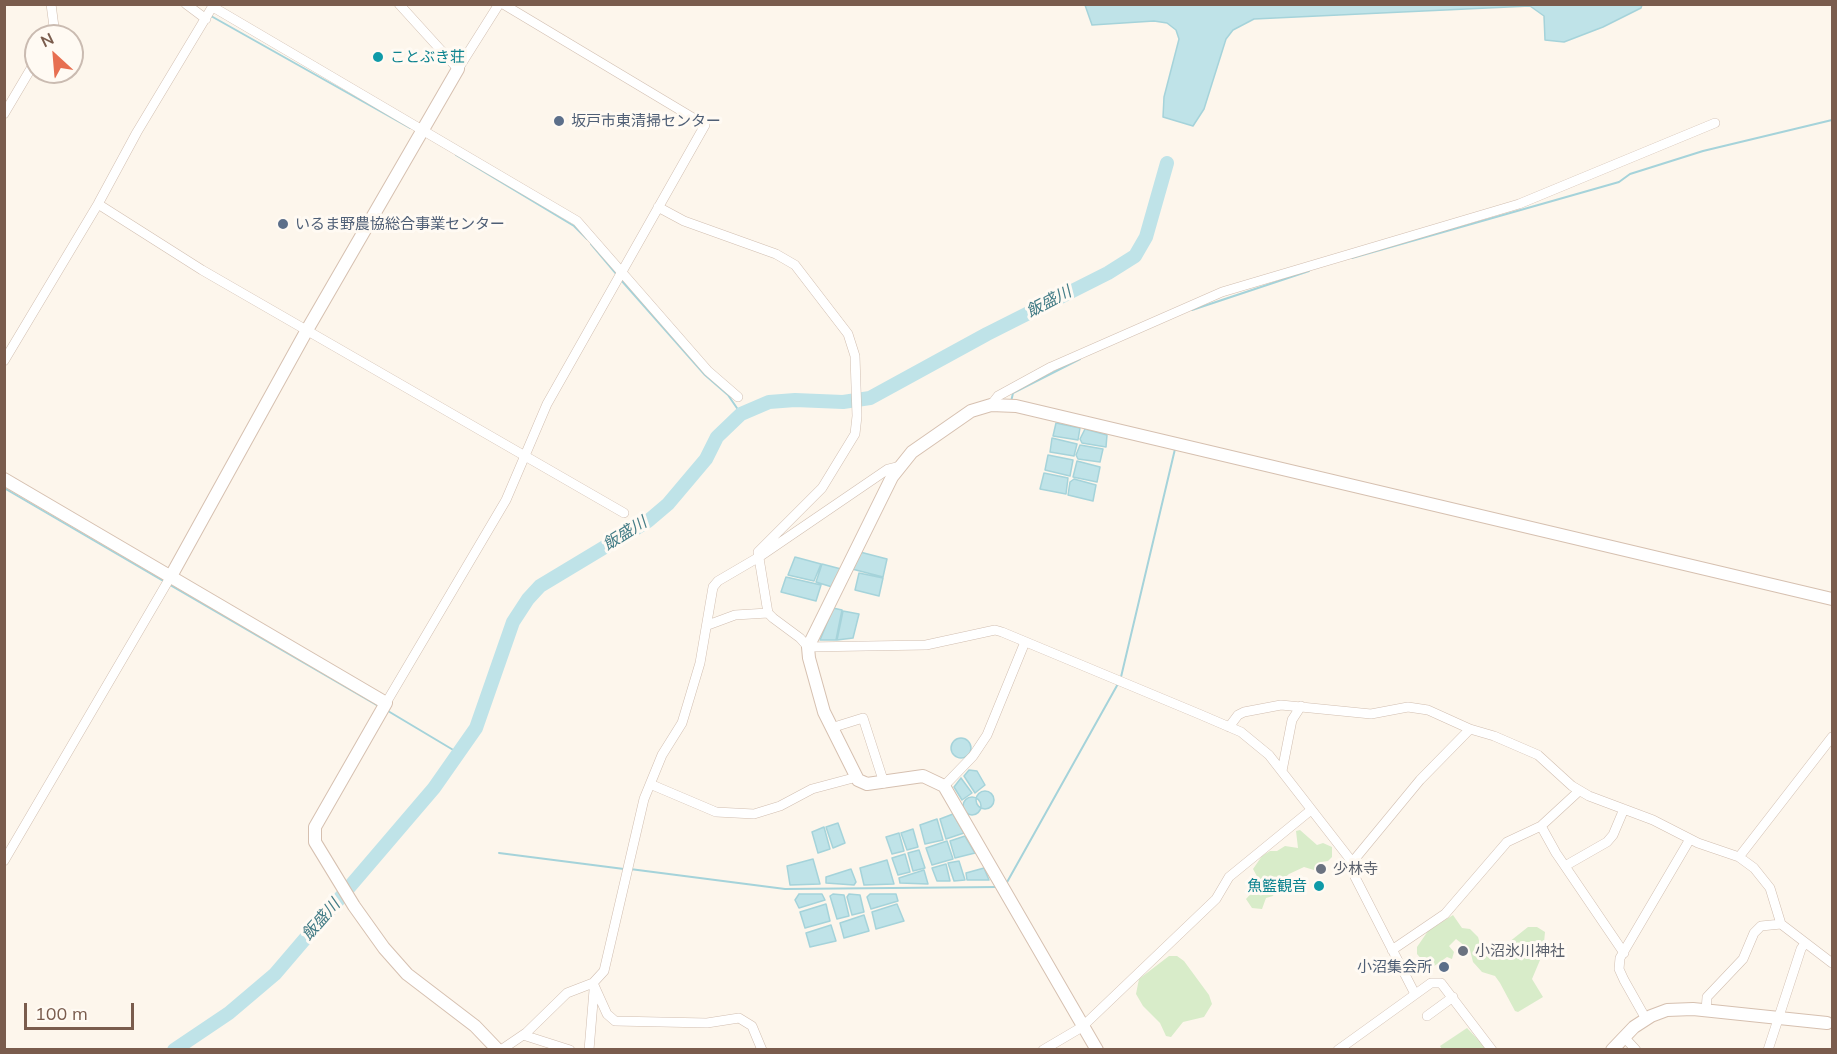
<!DOCTYPE html>
<meta charset="utf-8">
<style>
body{margin:0}
#map{position:relative;width:1837px;height:1054px;overflow:hidden;background:#fdf6ec;font-family:Mulish,sans-serif}
canvas{display:block}
.frame{position:absolute;inset:0;border:6px solid #7a5c4d;pointer-events:none}
.north{position:absolute;left:24px;top:24px;width:60px;height:60px;box-sizing:border-box;background:#fffaf3;border:2px solid #cabbb1;border-radius:50%;rotate:334deg;font-size:16px;font-weight:700;line-height:24px;text-align:center;color:#7a5c4d}
.north::after{content:'';display:block;margin:auto;width:21px;height:27px;background:#e76f51;clip-path:polygon(50% 0,100% 100%,50% 72%,0 100%)}
.scale{position:absolute;left:24px;top:1003px;width:110px;height:27px;box-sizing:border-box;border:3px solid #7a5c4d;border-top:0;padding-left:8px;font-size:18px;line-height:21px;white-space:nowrap;color:#7a5c4d;-webkit-text-stroke:4px #fffaf3;paint-order:stroke}
</style>
<div id="map">
<canvas width="1837" height="1054"></canvas>
<div class="frame"></div>
<div class="north">N</div>
<div class="scale">100 m</div>
</div>
<script>
const g = document.querySelector('canvas').getContext('2d');
g.lineJoin = 'round';
function fill(path, color) { g.fillStyle = color; g.fill(path, 'evenodd'); }
const shape = rows => new Path2D(rows.map(r => 'M' + r).join(''));
function trace(path, color, width, dash) { g.strokeStyle = color; g.lineWidth = width; g.lineCap = dash ? 'butt' : 'round'; g.setLineDash(dash || []); g.stroke(path); }
function label(font, color, halo, rows, align = 'center') {
  g.font = font + ' Mulish,"Noto Sans JP",sans-serif'; g.lineWidth = 6; g.setLineDash([]); g.textBaseline = 'middle'; g.strokeStyle = halo; g.fillStyle = color; for (const [text, x, y, turn = 0] of rows) {
    g.save(); g.translate(x, y); g.rotate((+turn || 0) * Math.PI / 180); g.textAlign = isNaN(turn) ? turn : align; if (halo) g.strokeText(text, 0, 0); g.fillText(text, 0, 0); g.restore();
  }
}
fill(shape([
 [1300,830,1317,845,1323,843,1332,847,1332,857,1328,861,1321,862,1314,870,1304,867,1289,874,1282,880,1287,891,1284,895,1274,893,1273,896,1266,898,1262,909,1252,908,1246,899,1258,886,1259,880,1253,869,1262,856,1270,851,1277,851,1285,846,1298,848,1296,831],
 [1453,915,1462,928,1470,929,1478,937,1481,947,1487,948,1504,946,1528,927,1537,927,1545,932,1543,953,1532,979,1543,997,1518,1012,1515,1011,1500,983,1495,976,1482,972,1473,962,1470,950,1456,939,1449,946,1454,952,1452,959,1447,957,1430,969,1417,954,1417,947,1428,931],
 [1169,956,1177,956,1184,961,1209,995,1212,1004,1204,1017,1183,1022,1171,1037,1166,1036,1160,1023,1143,1006,1136,994,1139,979],
 [1467,1028,1487,1049,1442,1049,1440,1046]
]), '#d8ecc9');
const water = shape([
 [1085,5,1085,4,1642,5,1641,8,1603,27,1564,42,1545,40,1544,16,1530,6,1254,19,1233,30,1226,39,1204,109,1193,126,1163,117,1164,97,1179,39,1176,30,1167,23,1154,21,1092,25,1085,5],
 [1056,423,1080,428,1078,440,1053,436,1056,423],
 [1085,429,1107,435,1106,447,1082,443,1080,439,1085,429],
 [1052,438,1077,444,1074,456,1050,452,1052,438],
 [1080,445,1103,449,1100,462,1078,459,1076,455,1080,445],
 [1048,455,1073,460,1070,476,1045,470,1048,455],
 [1077,461,1100,467,1097,482,1073,477,1077,461],
 [1044,473,1068,478,1066,494,1040,489,1044,473],
 [1074,479,1096,485,1093,501,1068,495,1070,482,1074,479],
 [860,552,887,559,883,577,852,569,860,552],
 [795,557,821,564,814,581,788,575,795,557],
 [822,564,841,569,832,587,816,582,822,564],
 [859,573,883,578,879,596,855,590,859,573],
 [786,577,821,585,816,601,781,592,786,577],
 [833,608,842,610,836,640,820,640,833,608],
 [843,611,859,614,853,638,837,640,843,611],
 '951 748a10 10 0 1 1 20 0a10 10 0 1 1-20 0Z',
 [969,770,977,771,985,785,975,793,964,776,969,770],
 [961,778,972,793,962,800,954,787,961,778],
 '976 800a9 9 0 1 1 18 0a9 9 0 1 1-18 0Z',
 '963 806a9 9 0 1 1 18 0a9 9 0 1 1-18 0Z',
 [953,814,964,833,946,839,940,819,953,814],
 [937,819,943,840,925,844,920,825,937,819],
 [838,823,845,843,833,848,826,827,838,823],
 [824,827,830,849,818,853,812,832,824,827],
 [913,829,918,847,907,850,901,833,913,829],
 [899,833,904,851,892,854,886,837,899,833],
 [965,836,975,853,955,858,950,841,965,836],
 [947,841,953,859,932,865,926,848,947,841],
 [919,850,925,868,913,871,908,853,919,850],
 [905,854,910,872,898,875,892,858,905,854],
 [813,859,820,884,790,885,787,866,813,859],
 [887,860,894,884,864,885,860,868,887,860],
 [959,861,965,880,954,881,948,863,959,861],
 [946,864,950,881,937,881,932,868,946,864],
 [984,868,989,880,967,880,966,873,984,868],
 [851,869,856,882,854,885,826,883,826,877,851,869],
 [924,870,928,884,900,883,899,878,924,870],
 [799,894,822,894,825,900,799,908,795,900,799,894],
 [833,894,844,895,849,916,837,919,830,896,833,894],
 [849,894,860,895,864,912,852,915,847,897,849,894],
 [870,894,896,894,898,901,871,909,867,897,870,894],
 [826,904,830,921,805,928,800,912,826,904],
 [897,904,904,921,876,929,872,912,897,904],
 [864,915,869,931,844,938,840,923,864,915],
 [831,925,836,941,810,947,806,933,831,925]
]);
fill(water, '#bfe3e8');
trace(water, '#a5d3da', 1.5);
trace(shape([
 [211,16,410,128],
 [456,155,574,226,587,239],
 [591,244,618,276],
 [1352,258,1619,182,1630,174,1703,151,1832,120],
 [621,280,705,375,728,395,741,414],
 [1192,310,1309,271],
 [1011,402,1013,393,1080,359],
 [4,488,165,582],
 [170,585,380,707],
 [1121,677,1175,449],
 [388,711,460,754],
 [499,853,624,869],
 [630,869,785,889,998,887],
 [1006,884,1119,682]
]), '#a5d3da', 2);
trace(shape([
 [174,1050,229,1013,275,974,434,788,476,728,513,622,528,599,540,586,648,521,668,504,706,459,717,437,741,414,769,402,795,400,843,402,870,398,987,334,1108,273,1135,256,1146,237,1167,163]
]), '#bfe3e8', 14);
const street = shape([
 [186,4,206,19],
 [399,4,458,69,499,4],
 [213,7,577,221,708,371,738,397],
 [49,36,54,27,51,4],
 [4,114,36,60],
 [98,204,202,270,624,513],
 [658,207,684,221,776,254,795,265,848,334,855,356,857,416,855,434,822,488,758,552,768,613,773,618,800,638,808,647,926,645,995,630,1002,632,1199,714,1241,732,1269,755,1353,863],
 [4,361,98,204,137,132,214,4],
 [991,405,998,396,1051,367,1222,292,1519,204,1715,123],
 [708,625,735,615,768,613],
 [386,703,506,500,547,404,705,125,503,4],
 [1229,727,1238,715,1244,712,1281,705,1371,714,1408,707,1428,710,1470,729,1494,736,1538,755,1572,786,1589,796,1653,820,1698,843,1739,857,1754,868,1770,888,1781,924],
 [831,728,863,718,884,783],
 [1282,771,1292,720,1301,706],
 [650,784,716,812,754,814,780,806,812,789,857,777],
 [944,786,973,756,987,735,1025,642],
 [1541,826,1556,853,1624,953],
 [1739,857,1832,737],
 [4,861,171,576],
 [1565,866,1607,842,1613,835,1624,809],
 [1392,950,1445,914,1507,842,1541,826,1579,791],
 [593,983,607,1014,615,1021,707,1023,739,1018,752,1026,762,1050],
 [1415,994,1355,877,1354,860,1420,780,1470,729],
 [1706,1011,1707,997,1743,959,1754,933,1761,926,1781,924,1832,963],
 [1427,1016,1453,997],
 [1646,1019,1624,980,1619,969,1620,958,1690,839],
 [523,1035,570,1050],
 [1624,1037,1636,1050],
 [501,1050,526,1033,567,993,593,983,604,971,644,799,662,755,682,723,700,663,713,587,718,581,759,557,888,469,900,466],
 [589,1050,594,990],
 [1043,1050,1082,1027,1216,899,1229,877,1311,810],
 [1338,1050,1431,983,1441,983,1492,1050],
 [1768,1050,1801,949,1805,943]
]);
const secondary = shape([
 [4,479,386,703,315,827,315,842,354,906,384,948,407,974,475,1026,498,1050],
 [171,576,307,330,458,69],
 [1097,1050,944,786,923,776,867,784,858,780,824,712,809,658,808,647,892,477,912,452,971,411,991,405,1016,406,1832,599],
 [1612,1050,1634,1027,1651,1016,1667,1010,1693,1009,1827,1023]
]);
trace(street, '#d1beb0', 10);
trace(secondary, '#d6c0b0', 14);
trace(street, '#fff', 9);
trace(secondary, '#fff', 12);
for (const [x, y, r, color] of [
 [378,57,6,"#0f9aa8"],
 [559,121,6,"#5c6f8a"],
 [283,224,6,"#5c6f8a"],
 [1321,869,6,"#6b7280"],
 [1319,886,6,"#0f9aa8"],
 [1463,951,6,"#6b7280"],
 [1444,967,6,"#5c6f8a"]
]) { const dot = new Path2D(); dot.arc(x, y, r, 0, 2 * Math.PI); g.fillStyle = color; g.fill(dot); trace(dot, '#fffaf3', 2); }
label('15px', '#0d838f', '#fffaf3', [
 ["ことぶき荘",390,57],
 ["魚籃観音",1307,886,"right"]
], 'left');
label('15px', '#4e5e75', '#fffaf3', [
 ["坂戸市東清掃センター",571,121],
 ["いるま野農協総合事業センター",295,224],
 ["小沼集会所",1432,967,"right"]
], 'left');
label('15px', '#5b616d', '#fffaf3', [
 ["少林寺",1333,869],
 ["小沼氷川神社",1475,951]
], 'left');
label('italic 16px', '#437c86', '#fffaf3', [
 ["飯盛川",1049,302,-28],
 ["飯盛川",625,534,-32],
 ["飯盛川",321,920,-49]
]);
</script>
